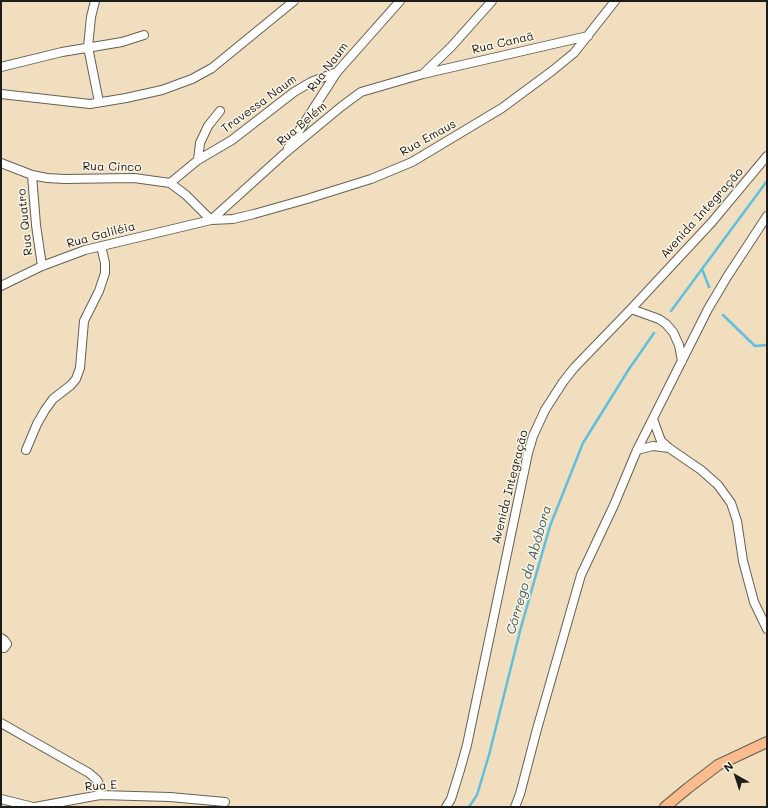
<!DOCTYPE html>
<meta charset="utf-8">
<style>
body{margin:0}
#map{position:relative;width:768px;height:808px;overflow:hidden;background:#f0debe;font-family:Mali,sans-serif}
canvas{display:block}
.frame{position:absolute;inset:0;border:2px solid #1c1c1c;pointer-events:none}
.north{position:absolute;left:716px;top:756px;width:40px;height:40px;-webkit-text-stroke:3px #fcf5e5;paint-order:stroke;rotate:321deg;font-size:11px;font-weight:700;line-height:16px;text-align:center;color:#1c1c1c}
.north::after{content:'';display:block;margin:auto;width:14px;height:18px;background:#1c1c1c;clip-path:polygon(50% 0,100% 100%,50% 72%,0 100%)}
</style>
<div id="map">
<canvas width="768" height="808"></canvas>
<div class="frame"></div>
<div class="north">N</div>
</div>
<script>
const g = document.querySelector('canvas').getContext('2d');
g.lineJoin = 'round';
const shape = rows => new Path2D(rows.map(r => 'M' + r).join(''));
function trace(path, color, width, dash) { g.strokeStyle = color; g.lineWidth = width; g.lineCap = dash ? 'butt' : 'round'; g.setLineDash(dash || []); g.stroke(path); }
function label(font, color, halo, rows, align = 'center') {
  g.font = font + ' Mali,sans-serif'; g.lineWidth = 3; g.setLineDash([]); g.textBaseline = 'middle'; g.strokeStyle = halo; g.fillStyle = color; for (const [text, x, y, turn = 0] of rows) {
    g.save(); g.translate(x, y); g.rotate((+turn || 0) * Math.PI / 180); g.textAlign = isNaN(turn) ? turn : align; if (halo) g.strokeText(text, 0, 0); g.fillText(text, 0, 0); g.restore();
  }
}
trace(shape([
 [709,287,702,269,767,181],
 [671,311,702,269],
 [723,315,755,346,767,345],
 [469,807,477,795,489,755,520,631,550,526,583,443,629,369,654,333]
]), '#5fbfdd', 2.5);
const minor = shape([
 [95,1,91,17,88,47,99,102],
 [1,67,62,52,122,42,144,35],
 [424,73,451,47,492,1],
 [1,94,90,104,126,98,162,90,192,79,212,68,294,1],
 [288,148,337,72,400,1],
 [198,160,200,143,208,126,220,111],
 [1,163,32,175,47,178,64,179,134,178,170,183,186,195,211,220],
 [32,175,36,225,42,266],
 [170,183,198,160,232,140,294,92,311,82,337,72],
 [211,220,284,154,342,106,361,92,423,74,588,36],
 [1,286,42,266,85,250,211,220,233,219,254,214,307,199,371,179,412,162,502,108,552,71,574,53,615,1],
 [631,309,659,319,666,324,673,332,679,345,682,361],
 [653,419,661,441,669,448,701,470,718,485,731,503,737,521,743,561,754,602,767,629],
 [26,450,37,424,45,410,53,399,71,385,76,379,80,368,84,321,99,291,105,273,105,263,101,246],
 [637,450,653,446,669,448],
 [1,638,4,640,7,644,4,648,1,648],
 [1,723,89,773,97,780,100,786,100,795],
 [1,799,33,807],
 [35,807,100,795,170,797,225,802],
 [446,807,451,799,460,770,467,745,528,453,533,436,545,410,563,382,574,368,631,309,712,222,767,156],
 [515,807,520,794,537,729,581,575,614,505,637,450,708,309,727,277,767,216]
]);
const major = shape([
 [665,807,688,788,718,765,767,742]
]);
trace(minor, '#666055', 10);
trace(major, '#666055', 12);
trace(minor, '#fff', 8);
trace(major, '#fbbb8d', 10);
label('12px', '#1c1c1c', '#fcf5e5', [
 ["Rua Canaã",503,43,-13],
 ["Rua Naum",328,67,-53],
 ["Travessa Naum",259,104,-36],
 ["Rua Belém",302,124,-40],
 ["Rua Emaus",428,138,-29],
 ["Rua Cinco",112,167,1],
 ["Avenida Integração",702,213,-48],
 ["Rua Quatro",25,222,-96],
 ["Rua Galiléia",101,235,-15],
 ["Avenida Integração",510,487,-76],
 ["Rua E",101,786,-4]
]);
label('italic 13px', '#375d69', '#fcf5e5', [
 ["Córrego da Abóbora",529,570,-74]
]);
</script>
